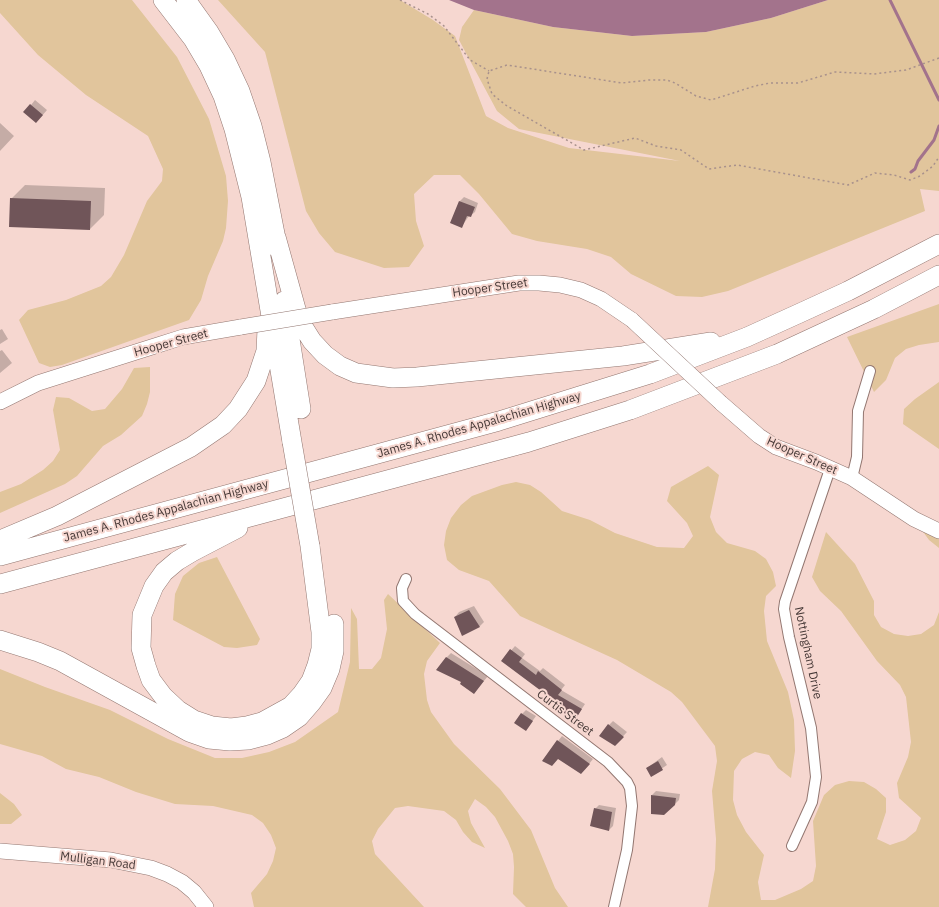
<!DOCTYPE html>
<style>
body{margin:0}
canvas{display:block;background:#f6d7d0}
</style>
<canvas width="939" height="907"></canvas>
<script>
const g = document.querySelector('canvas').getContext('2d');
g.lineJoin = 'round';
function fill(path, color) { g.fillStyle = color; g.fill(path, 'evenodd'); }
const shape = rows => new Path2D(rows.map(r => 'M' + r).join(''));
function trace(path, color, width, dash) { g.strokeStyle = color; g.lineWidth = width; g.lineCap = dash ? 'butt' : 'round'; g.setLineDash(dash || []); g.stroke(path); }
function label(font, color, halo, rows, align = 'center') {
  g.font = font + ' "IBM Plex Sans",sans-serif'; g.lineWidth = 4; g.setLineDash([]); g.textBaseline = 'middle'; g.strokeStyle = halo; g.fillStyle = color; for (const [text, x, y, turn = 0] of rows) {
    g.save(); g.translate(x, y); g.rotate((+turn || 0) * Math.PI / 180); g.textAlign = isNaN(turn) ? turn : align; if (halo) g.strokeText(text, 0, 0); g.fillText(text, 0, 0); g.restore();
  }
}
fill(shape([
 [0,0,132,0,177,57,209,119,226,176,228,201,226,228,223,241,208,276,201,300,189,320,62,365,50,367,39,363,19,320,28,310,66,300,101,286,111,277,124,255,147,201,162,181,163,169,148,136,86,95,38,55,0,13],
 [218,0,400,0,433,20,455,36,486,116,508,128,569,148,680,161,519,129,497,111,459,40,462,27,474,10,553,27,632,36,706,32,771,18,828,0,939,0,939,191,920,189,925,211,728,291,702,297,676,296,631,274,611,257,587,249,537,241,512,234,479,194,460,175,434,175,414,194,416,221,424,246,409,267,384,268,335,252,319,233,306,211,265,52],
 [939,304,939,342,919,345,906,349,895,358,886,380,874,392,847,337],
 [150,367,150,392,147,404,142,416,121,435,103,446,77,476,65,484,0,513,0,492,21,484,43,470,53,461,60,450,53,410,56,397,69,398,92,411,105,409,122,389,134,368],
 [939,382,939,449,903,424,904,409,915,399],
 [708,466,719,475,710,517,716,532,727,543,755,551,766,559,773,572,776,586,766,596,764,611,767,641,788,692,794,720,795,751,791,778,778,768,769,755,755,752,742,759,734,771,733,800,737,815,746,832,764,855,758,882,761,900,775,900,801,889,813,881,816,866,813,821,824,795,835,785,849,781,864,782,876,789,886,798,886,812,877,839,890,845,905,840,916,831,921,818,899,798,897,783,908,757,911,742,906,697,900,685,877,661,841,611,820,591,812,577,826,532,855,564,874,601,874,615,881,627,894,634,908,636,921,634,934,625,939,612,939,907,708,907,715,869,716,839,712,791,717,761,715,746,682,702,671,692,617,660,520,616,489,581,459,570,447,560,444,545,446,531,451,518,461,505,472,496,502,485,516,482,530,485,541,492,562,511,590,520,615,533,657,547,684,548,693,536,687,523,667,501,671,487],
 [921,529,939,538,939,548,929,540],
 [217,557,260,639,257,645,237,648,224,647,173,620,175,594,183,576,199,563],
 [388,594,440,643,427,661,424,674,427,700,431,712,454,744,500,789,531,830,555,888,568,907,526,907,513,894,514,867,513,854,508,841,495,817,486,807,475,799,468,811,471,823,485,848,472,842,463,832,456,820,444,811,408,806,395,808,378,829,372,841,375,854,424,907,254,907,251,893,267,874,273,861,276,848,271,835,263,823,252,815,213,806,175,804,136,792,99,777,66,769,42,756,0,744,0,669,45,687,110,710,168,739,215,758,242,758,269,752,295,742,338,712,350,662,351,608,357,619,359,669,372,669,381,658,387,629,384,600],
 [0,793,14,804,22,815,11,824,0,824]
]), '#e1c59c');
fill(shape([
 [449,0,828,0,771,18,706,32,632,36,553,27,474,10]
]), '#a3738c');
fill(shape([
 [35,100,47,110,41,117,31,105],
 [0,123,14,136,0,151],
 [25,185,105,188,104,215,90,229,11,199],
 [464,197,478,203,475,212,470,216,469,216,462,226,460,201],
 [2,329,8,339,0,344,0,330],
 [2,350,12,363,0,373,0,351],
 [474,606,484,622,480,626,463,635,455,617,459,612],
 [515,646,525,654,522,658,540,671,543,668,565,685,561,690,585,704,575,719,566,708,503,660],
 [451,653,488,676,478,688,462,682,446,658],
 [526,710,536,716,526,730,522,714],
 [613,721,627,732,615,745,609,725],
 [562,736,593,759,585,769,558,758,543,760],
 [662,757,667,765,652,775,647,768],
 [656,791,680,794,679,800,675,804,652,795],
 [599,805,616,808,613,826,609,830,595,809]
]), '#0003');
trace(shape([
 [890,0,939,100],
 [911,172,915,169,918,161,934,140,939,126]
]), '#a3738c', 3);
fill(shape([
 [30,104,43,115,36,123,23,112],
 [10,198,91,201,90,230,9,227],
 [459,201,475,207,471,217,467,216,462,228,450,223],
 [469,610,480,627,462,636,454,617],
 [510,649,522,658,519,662,536,675,538,671,562,690,558,695,582,709,575,720,562,712,564,708,501,661],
 [446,657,484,681,474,694,460,684,461,682,436,670],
 [521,713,533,721,526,731,514,723],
 [608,724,624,737,615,746,599,736],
 [557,740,590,764,581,774,558,759,552,766,542,761],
 [658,761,663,770,651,777,646,768],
 [651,795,676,798,675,805,664,815,651,814],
 [594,808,612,812,609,831,590,826]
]), '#705559');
const street = shape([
 [852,478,857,457,858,411,870,371],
 [406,579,402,588,403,601,415,614,608,762,627,782,630,788,632,806,627,850,614,907],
 [792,846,812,802,816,777,811,728,789,637,784,609,785,602,830,469]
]);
const secondary = shape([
 [332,312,519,283,539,283,560,285,581,290,601,299,632,320],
 [0,402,38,383,158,345,183,337,241,327],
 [721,403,759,436,776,447,816,462,852,478,914,519,939,531],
 [0,851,111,860,151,868,167,874,182,882,194,892,206,907]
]);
const highway = shape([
 [163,0,193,39,209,66,223,96,234,129,251,197,292,442],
 [186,0,209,32,225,59,240,91,252,126,261,162,278,249],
 [276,237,296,309,302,325,312,341,325,355,340,366,356,373,393,378,417,377,623,356,711,342],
 [284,301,301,409],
 [238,528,192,552,177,561,164,572,154,586,142,615,141,648,146,666,151,680,163,696,178,710,194,720,212,726,231,728,247,726,262,722,291,706,302,694,311,681,317,665,321,649,321,632,310,546],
 [0,540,57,516,191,447,223,425,238,409,256,381,266,351,267,329],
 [0,556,499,421,650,374,747,337,800,313,848,291,939,244],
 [0,584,529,442,630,410,777,354,874,309,939,275],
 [0,640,38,652,60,661,189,732,209,739,230,741,248,740,267,735,283,728,299,717,312,702,322,688,330,669,334,651,334,624]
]);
trace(street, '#937771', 12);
trace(secondary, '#937771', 16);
trace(highway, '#937771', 20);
trace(shape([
 [400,0,428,14,444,26,470,60,489,71],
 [939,58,906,70,874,74,835,72,798,83,770,83,755,86,711,100,696,96,675,83,667,80,649,80,622,83,507,65,489,71,487,79,492,94,507,106,584,150,635,138,656,146,681,150,709,169,737,165,848,185,875,173,894,175,910,180,920,176,933,166,939,157]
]), '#a8918c', 1.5, [2, 3]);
trace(street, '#fff', 10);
trace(secondary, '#fff', 15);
trace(highway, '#fff', 19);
const secondaryBridge = shape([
 [632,320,721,403],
 [241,327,332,312]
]);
const highwayBridge = shape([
 [292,442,310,546]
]);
trace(secondaryBridge, '#937771', 16, []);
trace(highwayBridge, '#937771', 20, []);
trace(secondaryBridge, '#fff', 15);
trace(highwayBridge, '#fff', 19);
label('12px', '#453836', '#f6d7d0', [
 ["Hooper Street",490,288,-8],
 ["Hooper Street",171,343,-15],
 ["James A. Rhodes Appalachian Highway",479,425,-16],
 ["Hooper Street",802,456,24],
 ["James A. Rhodes Appalachian Highway",166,511,-15],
 ["Nottingham Drive",808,653,78],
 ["Curtis Street",565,713,37],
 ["Mulligan Road",98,861,7]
]);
</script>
